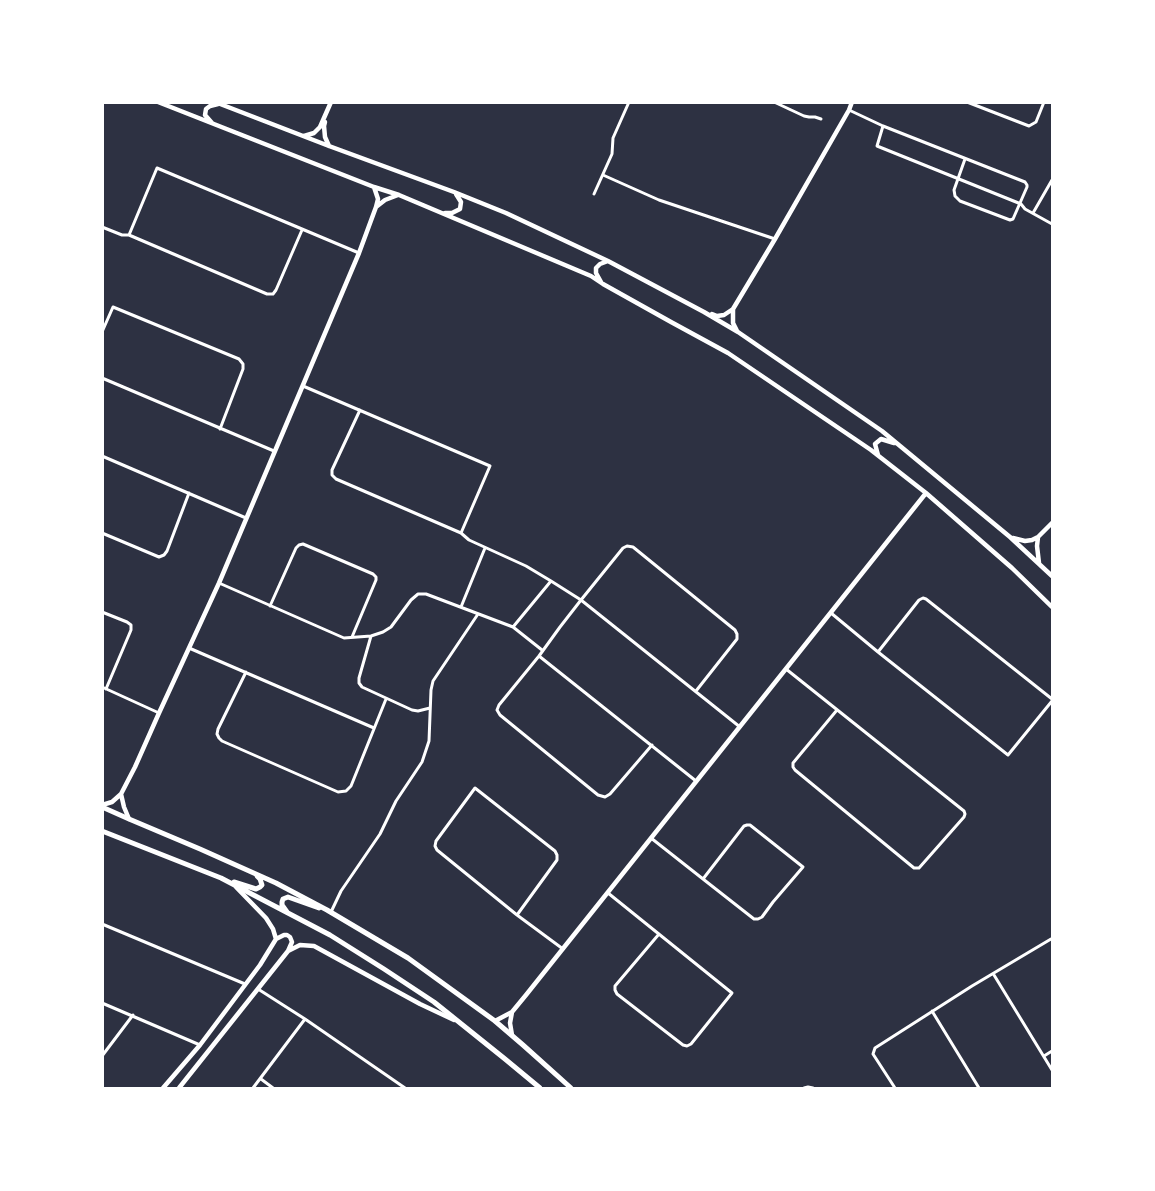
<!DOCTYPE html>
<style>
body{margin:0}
#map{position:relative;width:1155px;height:1191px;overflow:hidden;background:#2d3142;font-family:"Nunito Sans",sans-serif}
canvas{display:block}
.frame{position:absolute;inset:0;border:104px solid #fff;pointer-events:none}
</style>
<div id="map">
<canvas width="1155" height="1191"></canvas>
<div class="frame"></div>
</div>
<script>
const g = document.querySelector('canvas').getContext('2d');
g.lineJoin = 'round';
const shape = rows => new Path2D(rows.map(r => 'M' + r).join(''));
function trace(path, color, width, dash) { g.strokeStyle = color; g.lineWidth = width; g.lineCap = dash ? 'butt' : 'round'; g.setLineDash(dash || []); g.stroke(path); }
trace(shape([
 [774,102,804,116,809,117,815,117,821,119],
 [967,102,1029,126,1036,122,1044,102],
 [849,110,883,126,1025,182,1027,185,1027,187,1013,219,1010,220,960,201,955,196,954,190,965,159],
 [883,126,877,146,1021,204,1025,209,1052,224],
 [603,175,659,200,775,239],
 [594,194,612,154,613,138,629,102],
 [1033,213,1052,180],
 [102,227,122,235,129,235,267,294,273,294,276,290,302,230],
 [129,235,157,168,359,253],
 [102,332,113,307,239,359,243,364,243,369,220,429],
 [102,378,274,451],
 [303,386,490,466,461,533],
 [360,410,332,470,332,475,336,479,461,533,469,540,526,566,551,581,581,600,740,727],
 [102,456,246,518],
 [102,533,159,557,164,555,167,551,189,493],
 [219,583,344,638,371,636,383,632,391,627,411,600,418,594,426,594,513,627,542,650],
 [270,606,296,548,299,545,303,544,373,574,376,577,376,580,352,637],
 [461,607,485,548],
 [102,612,127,622,131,625,131,630,106,689],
 [831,613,878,652,1008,755,1052,701],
 [513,627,551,581],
 [371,636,359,678,359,683,362,687,412,710,418,711,430,708],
 [189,648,374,728],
 [878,652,919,600,923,598,926,599,1052,699],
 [539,656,696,781],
 [786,669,964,811,965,814,964,817,919,868,914,868,795,770,793,767,793,763,837,710],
 [246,672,218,729,217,734,219,738,222,741,338,792,346,791,351,786,386,699],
 [102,687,159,713],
 [652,745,610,794,605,797,598,795,500,715,497,710,499,705,539,656,560,627,581,600,623,548,627,546,633,547,735,630,737,634,737,639,696,691],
 [651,838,703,879,754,919,758,919,762,917,773,902,803,867,750,825,747,825,744,826,703,879],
 [608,893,732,993,691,1044,687,1046,683,1045,617,994,615,990,615,986,659,934],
 [331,912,341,891,380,834,396,801,422,762,429,741,431,690,433,681,478,614],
 [517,915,557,860,557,855,555,851,475,788,436,841,435,846,437,850,517,915,563,949],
 [102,924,245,984],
 [994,975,1052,1070],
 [258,989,305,1019,405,1088],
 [102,1003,200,1045],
 [932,1011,979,1088],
 [102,1056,133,1015],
 [1044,1056,1052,1051],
 [261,1079,273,1088],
 [253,1088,305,1019],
 [804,1088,808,1087,813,1088],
 [895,1088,873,1054,875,1048,972,986,1051,939,1052,939]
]), '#fff', 3);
trace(shape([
 [158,102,374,187,399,195,591,276,603,284,671,322,728,353,871,450,926,493,1012,568,1052,607],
 [215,102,329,146,454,192,506,213,608,261,704,312,738,332,882,431,1010,537,1052,576],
 [325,122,324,126,325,137,329,146],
 [212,123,205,115,206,109,210,106,218,104],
 [304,136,314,133,320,127,331,102],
 [376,207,385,200,398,195],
 [445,213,452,213,460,209,461,202,456,194],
 [601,282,596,273,596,268,600,264,608,261],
 [733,309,733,323,737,331],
 [712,314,717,316,724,315,733,309,775,239,849,110,852,102],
 [878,455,875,444,881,439,894,443],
 [1038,537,1037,546,1039,563],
 [1013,538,1025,541,1032,540,1038,537,1052,523],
 [121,794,124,807,129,819],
 [102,805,112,802,121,794,135,767,159,713,219,583,359,253,376,207,378,199,374,187],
 [276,939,284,935,287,935,290,937,292,942,288,951],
 [495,1021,512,1012,526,995,926,493],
 [512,1035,510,1023,512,1012],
 [163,1088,200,1045,260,965,276,939,273,929,266,918,236,887],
 [179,1088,288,951,300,945,314,946,420,1004,454,1020]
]), '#fff', 4.5);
trace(shape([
 [102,807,129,819,200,849,276,883,327,910,408,958,495,1021,523,1045,571,1088],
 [102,831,221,878,330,935,384,969,434,1002,505,1059,540,1088],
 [234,882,256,889,260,887,262,885,260,879,257,876],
 [287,912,282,905,282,902,283,899,288,897,319,908]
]), '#fff', 5);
</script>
